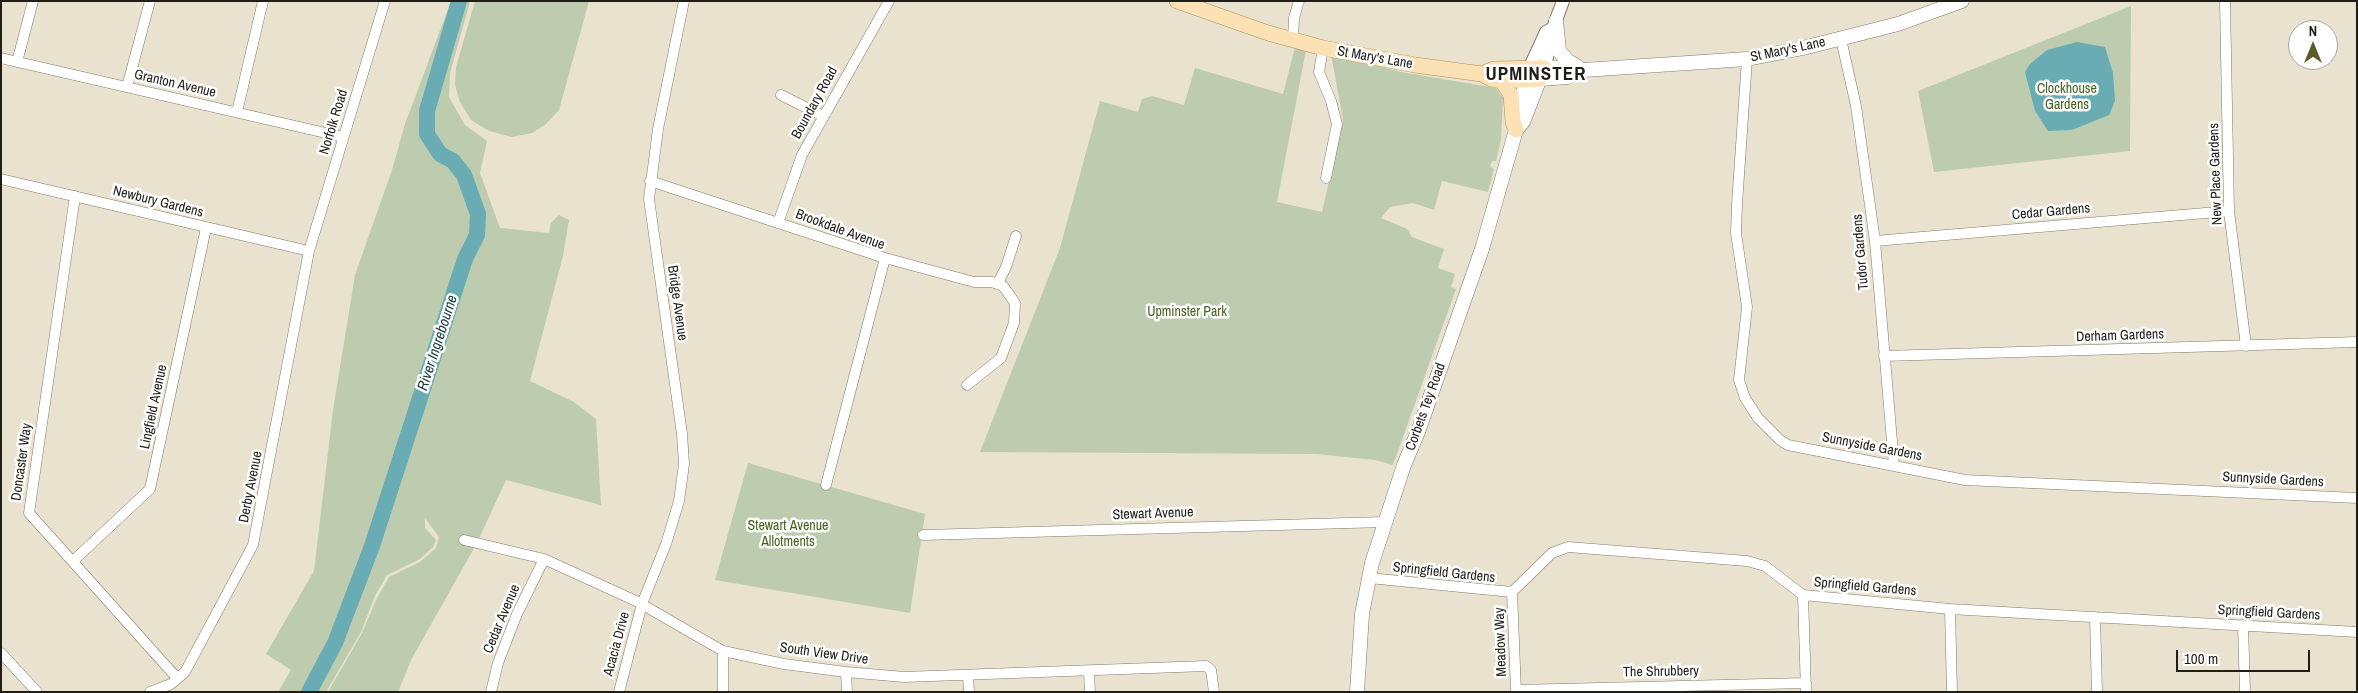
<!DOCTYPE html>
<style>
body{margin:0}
#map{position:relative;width:2358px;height:693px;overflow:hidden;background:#e8e2cf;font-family:"Archivo Narrow",sans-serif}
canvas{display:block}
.frame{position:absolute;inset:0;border:2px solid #1f1d16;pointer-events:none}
.north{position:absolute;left:2288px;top:20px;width:50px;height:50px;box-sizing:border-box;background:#fff;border:1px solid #a5a5a2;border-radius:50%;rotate:0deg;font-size:14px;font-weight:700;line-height:20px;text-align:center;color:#1f1d16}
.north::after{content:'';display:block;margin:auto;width:18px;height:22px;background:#5a5b27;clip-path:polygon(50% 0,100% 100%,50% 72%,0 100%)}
.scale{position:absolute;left:2176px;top:650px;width:134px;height:22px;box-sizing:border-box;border:2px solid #1f1d16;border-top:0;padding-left:6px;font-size:15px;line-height:18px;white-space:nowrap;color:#1f1d16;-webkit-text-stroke:4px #fff;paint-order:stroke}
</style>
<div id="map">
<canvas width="2358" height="693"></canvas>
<div class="frame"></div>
<div class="north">N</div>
<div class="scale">100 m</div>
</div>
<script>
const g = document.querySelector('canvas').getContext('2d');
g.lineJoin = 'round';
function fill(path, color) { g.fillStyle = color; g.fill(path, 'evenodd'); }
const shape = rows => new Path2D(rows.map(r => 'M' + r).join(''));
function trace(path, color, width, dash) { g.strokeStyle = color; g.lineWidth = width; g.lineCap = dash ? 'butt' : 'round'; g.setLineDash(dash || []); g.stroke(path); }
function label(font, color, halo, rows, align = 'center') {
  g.font = font + ' "Archivo Narrow",sans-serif'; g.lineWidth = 5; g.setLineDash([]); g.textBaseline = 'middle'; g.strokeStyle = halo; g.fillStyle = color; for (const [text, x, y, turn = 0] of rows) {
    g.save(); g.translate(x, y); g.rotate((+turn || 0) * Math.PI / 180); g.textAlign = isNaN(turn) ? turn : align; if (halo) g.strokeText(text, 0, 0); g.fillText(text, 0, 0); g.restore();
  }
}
fill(shape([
 [451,1,470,1,450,73,449,97,465,125,487,141,480,173,500,228,549,233,551,223,559,215,569,220,563,256,530,381,574,402,596,419,601,505,506,480,477,543,411,660,398,692,328,692,362,633,377,598,389,577,420,562,436,548,439,537,425,518,425,528,436,540,433,547,420,559,387,575,375,596,361,632,326,692,278,692,291,670,266,654,314,571,333,410,355,275,392,170,405,124],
 [475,1,589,1,559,110,546,124,532,133,512,137,489,131,471,120,460,102,455,85,456,67],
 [2131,6,2130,151,1934,172,1918,91],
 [1295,47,1306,50,1277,202,1322,212,1343,120,1331,54,1401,72,1496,88,1503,98,1501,140,1496,161,1492,161,1490,166,1494,169,1488,192,1442,181,1434,210,1413,203,1390,207,1381,218,1407,229,1412,237,1444,249,1438,268,1455,274,1451,287,1456,289,1393,465,1375,460,1316,454,980,452,1060,248,1100,101,1138,112,1142,99,1152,96,1184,105,1195,68,1283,94],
 [748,463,925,514,910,613,715,580]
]), '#bdccaf');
fill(shape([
 [2077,42,2105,47,2113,73,2115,101,2109,115,2072,130,2048,131,2035,111,2025,72,2030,64,2047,50]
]), '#6aacb3');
trace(shape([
 [309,692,335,643,372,546,465,259,477,235,478,214,464,175,453,161,440,154,427,134,427,111,459,1]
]), '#6aacb3', 16);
const minor = shape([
 [2225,1,2229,211,2246,346],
 [1841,39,1856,106,1875,241,1894,465],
 [1293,40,1294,18,1299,1],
 [1323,48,1319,72,1331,101,1337,124,1326,178],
 [1,58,343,137],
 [1747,59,1737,204,1736,233,1747,307,1739,380,1745,398,1758,418,1780,440,1788,445,1965,480,2357,498],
 [17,62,33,1],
 [127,87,150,1],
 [781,95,823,116],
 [237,112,263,1],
 [1,179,309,251],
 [650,181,885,258,974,282,992,282,1003,286,1015,303,1014,323,1001,358,967,385],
 [75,196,29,513,177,678],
 [778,223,802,155,889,1],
 [1875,241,2229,211],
 [998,283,1006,267,1016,236],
 [1884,356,2357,342],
 [826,485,885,258],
 [923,535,1385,522],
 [464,540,544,559,636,601,723,651,784,664,846,672,904,677,1206,666,1211,670,1214,692],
 [73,561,150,489,206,228],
 [1369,578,1512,592,1552,553,1568,547,1747,561,1765,566,1803,595,1950,609,2357,632],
 [1512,592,1516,692],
 [1803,595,1806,692],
 [1950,609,1952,692],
 [2095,617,2097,692],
 [2243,625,2245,692],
 [1,653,37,692],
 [846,672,847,692],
 [1089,672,1090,692],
 [968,676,969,692],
 [1516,690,1806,683],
 [150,692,171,684,185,672,253,545,309,251,385,1],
 [491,692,498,663,517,614,544,559],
 [619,692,642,604,666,544,679,501,684,464,682,434,649,199,658,129,684,1],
 [723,692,723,651]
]);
const tertiary = shape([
 [1544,68,1554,32],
 [1529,69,1546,32,1553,28,1563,1]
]);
const secondary = shape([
 [1556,21,1559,51,1568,61,1577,66],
 [1540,79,1568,77,1579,70],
 [1516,121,1529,70],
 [1357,692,1362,614,1372,563,1404,465,1418,432,1482,249,1516,130,1523,122,1544,68,1567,67,1584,70,1747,59,1803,48,1898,24,1962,1]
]);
const primary = shape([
 [1177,1,1268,33,1323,48,1415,65,1482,74,1494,69,1544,68],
 [1482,74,1491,79,1502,81,1540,79],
 [1502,81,1511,95,1513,122,1516,130]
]);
trace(minor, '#807b6a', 11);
trace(tertiary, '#807b6a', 14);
trace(secondary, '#807b6a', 15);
trace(primary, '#ac8f5b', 16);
trace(minor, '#fff', 10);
trace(tertiary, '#fff', 12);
trace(secondary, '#fff', 14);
trace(primary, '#fbe1b3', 15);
label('14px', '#1f1d16', '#fff', [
 ["St Mary's Lane",1788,50,-12],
 ["St Mary's Lane",1375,58,10],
 ["Granton Avenue",175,84,13],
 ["Boundary Road",815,103,-61],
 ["Norfolk Road",334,122,-73],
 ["New Place Gardens",2216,174,-92],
 ["Newbury Gardens",158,202,14],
 ["Cedar Gardens",2051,212,-5],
 ["Brookdale Avenue",840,230,20],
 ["Tudor Gardens",1861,252,-95],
 ["Bridge Avenue",677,303,82],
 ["Derham Gardens",2120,336,-2],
 ["Lingfield Avenue",154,407,-78],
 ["Corbets Tey Road",1426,407,-70],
 ["Sunnyside Gardens",1872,447,11],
 ["Doncaster Way",22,462,-82],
 ["Sunnyside Gardens",2273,480,3],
 ["Derby Avenue",251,487,-79],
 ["Stewart Avenue",1153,514,-2],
 ["Springfield Gardens",1444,573,6],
 ["Springfield Gardens",1865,587,5],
 ["Springfield Gardens",2269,613,3],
 ["Cedar Avenue",502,619,-67],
 ["Meadow Way",1501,642,-92],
 ["Acacia Drive",617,644,-75],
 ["South View Drive",824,654,8],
 ["The Shrubbery",1661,672,-1]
]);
label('14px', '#476220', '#fff', [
 ["Clockhouse",2067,89],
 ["Gardens",2067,105],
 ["Upminster Park",1187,312],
 ["Stewart Avenue",788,526],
 ["Allotments",788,542]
]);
label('italic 15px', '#1b3c40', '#fff', [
 ["River Ingrebourne",438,343,-72]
]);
g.letterSpacing = '1px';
label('bold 19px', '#1f1d16', '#fff', [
 ["UPMINSTER",1536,75]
]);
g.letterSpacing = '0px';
</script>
